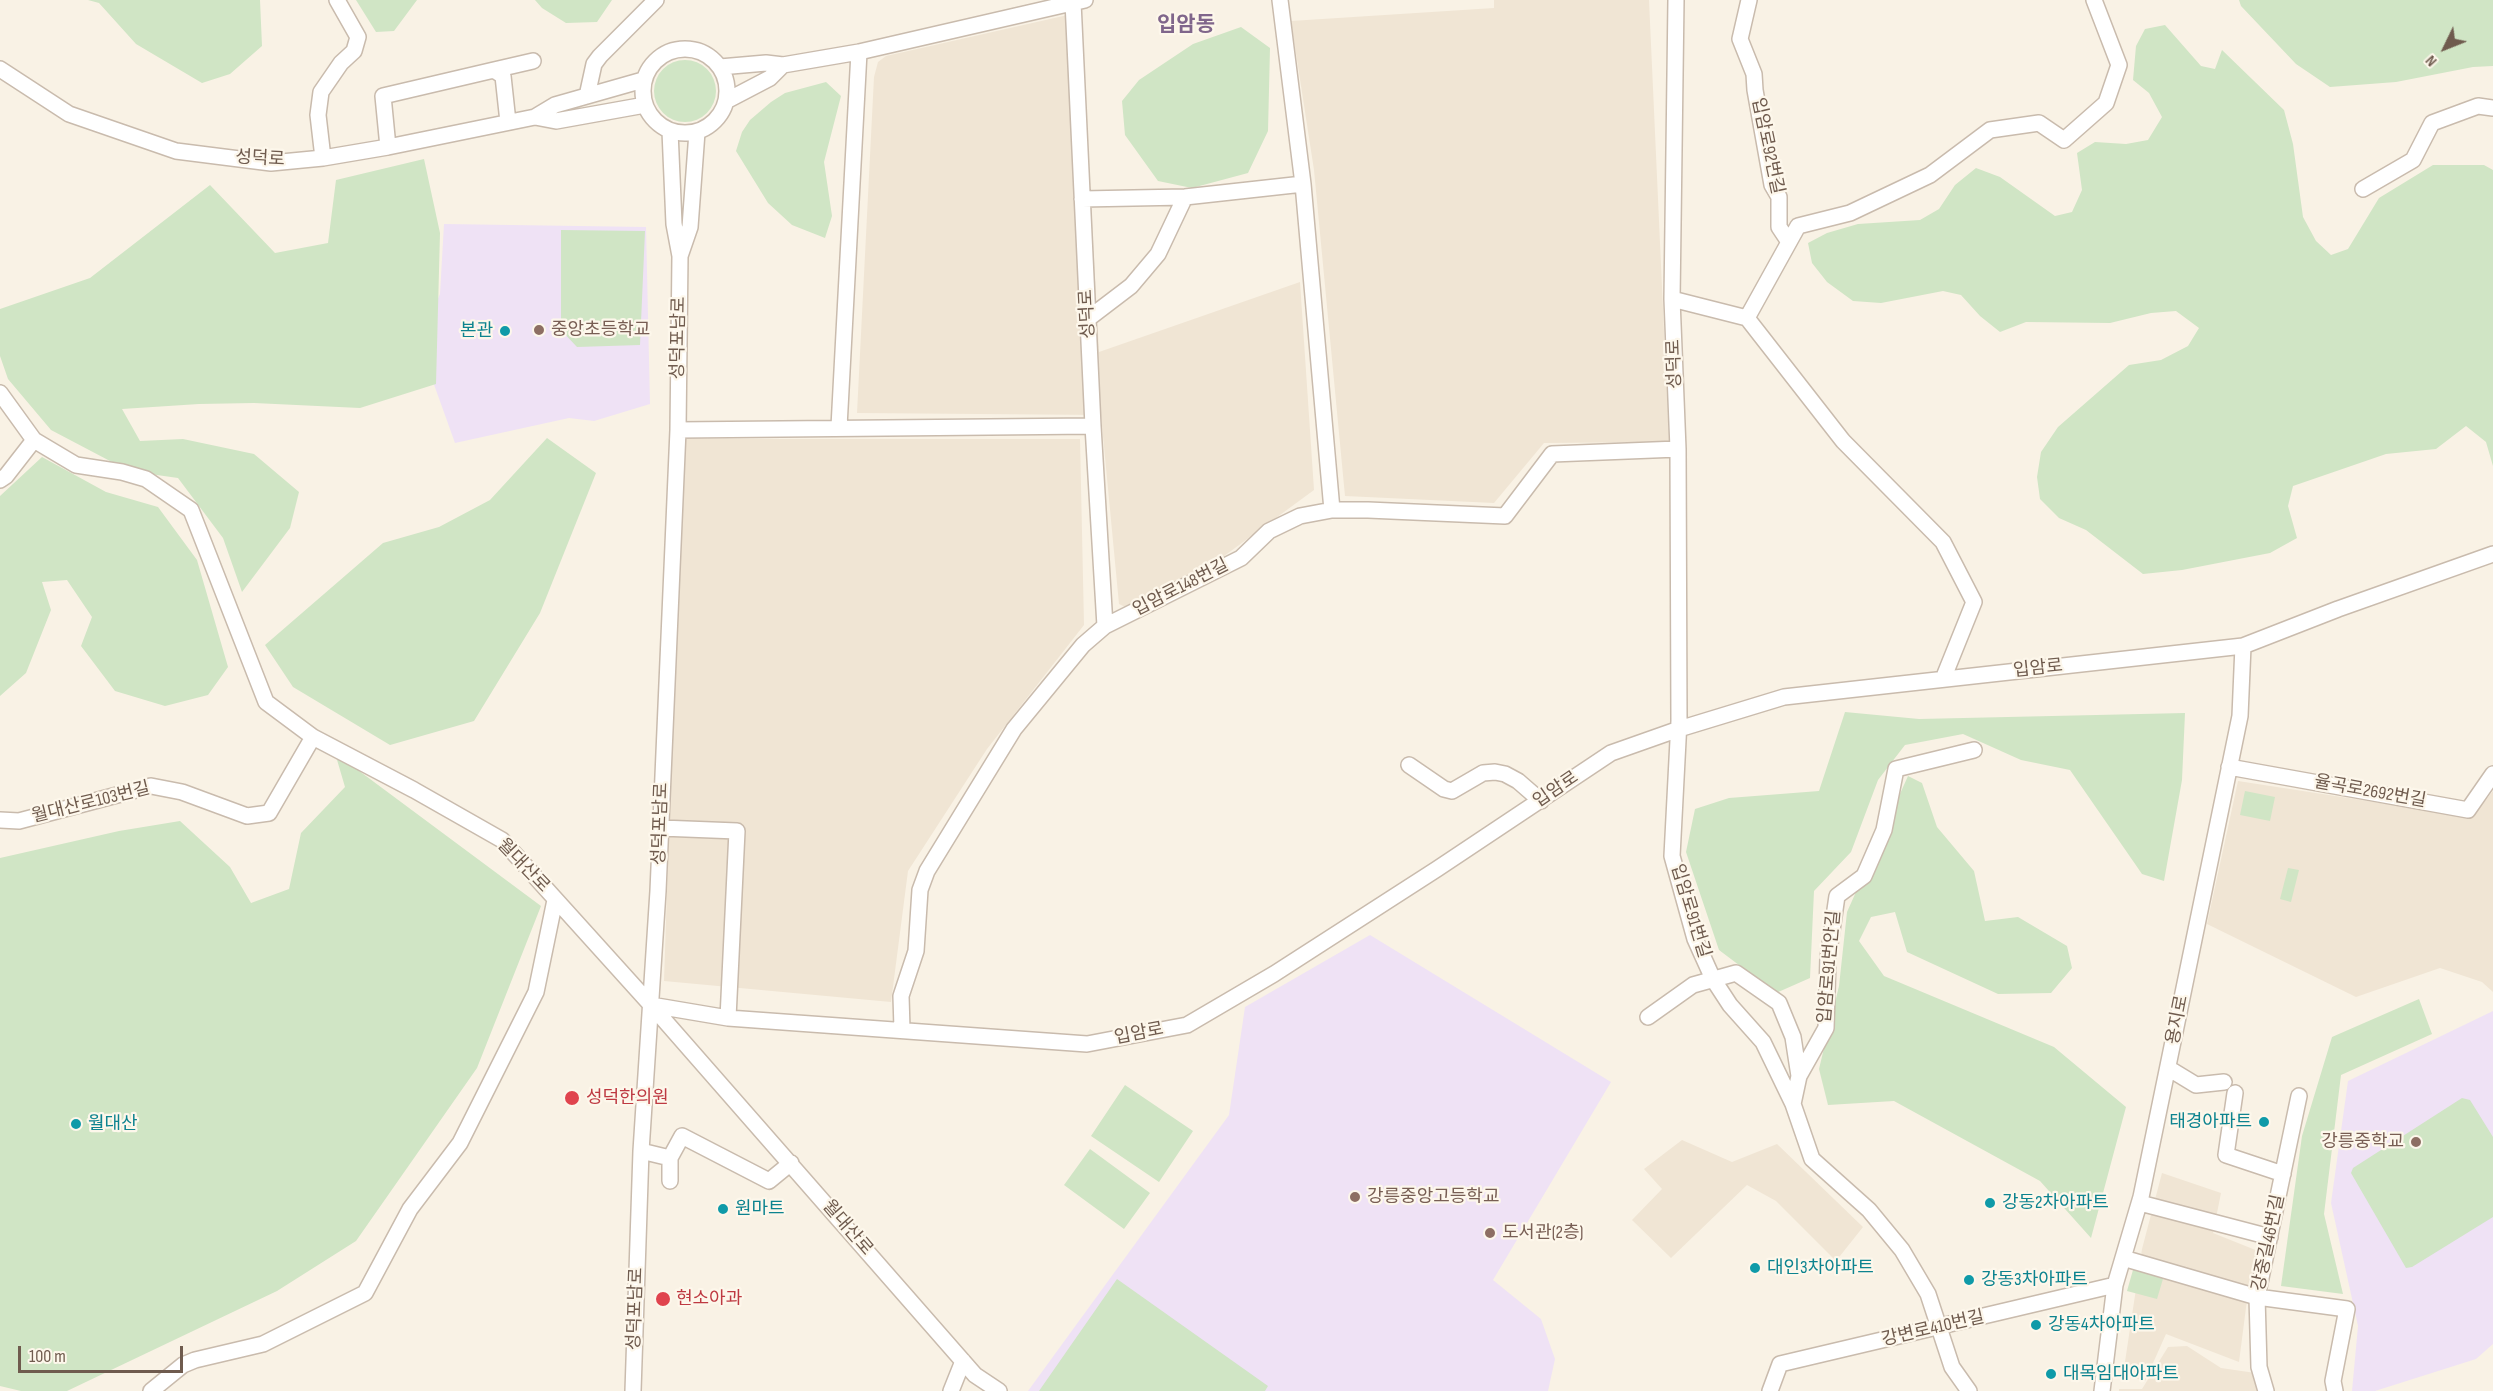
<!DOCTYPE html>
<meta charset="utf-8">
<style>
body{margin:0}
#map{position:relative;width:2493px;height:1391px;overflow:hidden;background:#f9f2e5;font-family:"Sofia Sans Condensed",sans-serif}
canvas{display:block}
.north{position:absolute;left:2415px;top:18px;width:60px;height:60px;-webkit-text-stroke:4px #fdf7eb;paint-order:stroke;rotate:227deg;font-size:16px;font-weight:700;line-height:24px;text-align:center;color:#6f5b4e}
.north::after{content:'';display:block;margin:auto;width:21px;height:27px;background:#6f5b4e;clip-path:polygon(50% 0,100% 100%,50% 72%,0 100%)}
.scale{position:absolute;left:18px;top:1346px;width:165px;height:27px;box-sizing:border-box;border:3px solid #6f5b4e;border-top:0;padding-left:8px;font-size:18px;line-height:21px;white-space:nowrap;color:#6f5b4e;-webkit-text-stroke:4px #fdf7eb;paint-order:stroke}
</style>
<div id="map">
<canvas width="2493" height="1391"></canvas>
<div class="north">N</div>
<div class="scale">100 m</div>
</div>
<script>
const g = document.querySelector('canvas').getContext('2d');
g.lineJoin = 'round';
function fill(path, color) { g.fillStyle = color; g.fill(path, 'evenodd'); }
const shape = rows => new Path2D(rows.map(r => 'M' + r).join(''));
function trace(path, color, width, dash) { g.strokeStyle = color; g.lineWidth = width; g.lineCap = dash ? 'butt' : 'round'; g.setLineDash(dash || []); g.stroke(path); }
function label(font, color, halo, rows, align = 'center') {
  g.font = font + ' "Sofia Sans Condensed","Noto Sans KR",sans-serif'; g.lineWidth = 4.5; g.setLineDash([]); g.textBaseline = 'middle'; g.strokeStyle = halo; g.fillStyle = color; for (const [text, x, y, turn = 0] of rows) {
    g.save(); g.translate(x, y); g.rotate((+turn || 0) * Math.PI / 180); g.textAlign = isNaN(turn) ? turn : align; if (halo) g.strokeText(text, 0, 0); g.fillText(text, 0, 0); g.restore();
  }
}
fill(shape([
 [1494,0,1649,0,1669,442,1544,443,1494,503,1345,496,1314,170,1291,21,1494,8],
 [1081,12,1099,352,1300,282,1314,490,1220,559,1127,608,1119,604,1101,415,857,413,874,77,878,62,886,56],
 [682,439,1080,439,1084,625,987,749,908,871,891,1002,664,981],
 [2238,781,2465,816,2485,801,2493,791,2493,992,2482,982,2440,968,2356,997,2207,924],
 [1682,1140,1732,1162,1777,1144,1863,1227,1836,1261,1776,1201,1747,1185,1671,1258,1632,1220,1662,1189,1644,1169],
 [2162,1173,2221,1193,2213,1233,2258,1251,2247,1300,2239,1362,2166,1334,2145,1381,2123,1375,2142,1249],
 [2187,1346,2221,1368,2269,1375,2268,1391,2119,1391,2119,1389,2142,1389,2168,1347]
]), '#f0e5d4');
fill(shape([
 [444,224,646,227,650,404,594,421,569,418,455,443,427,365,432,312,440,294],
 [1370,935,1611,1082,1493,1280,1541,1319,1555,1359,1548,1391,1028,1391,1229,1115,1245,1007],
 [2493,1011,2493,1344,2476,1359,2375,1391,2352,1391,2358,1326,2331,1203,2348,1081]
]), '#efe2f5');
fill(shape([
 [88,0,260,0,262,46,230,74,202,83,136,44,99,3],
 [356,0,417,0,394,31,376,32],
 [535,0,612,0,597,22,566,23,542,8],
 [2239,0,2493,0,2493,66,2473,67,2396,82,2330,87,2296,64,2241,6],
 [2165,25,2201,66,2215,69,2222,50,2284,110,2293,144,2303,217,2316,241,2331,255,2348,249,2379,198,2433,165,2484,165,2493,170,2493,466,2486,442,2466,426,2436,449,2386,454,2293,486,2288,506,2297,538,2270,553,2182,570,2143,574,2086,530,2059,518,2040,499,2037,477,2041,452,2058,427,2129,365,2161,360,2188,346,2199,328,2176,311,2151,313,2110,323,2026,322,2000,332,1980,316,1961,295,1943,291,1881,303,1853,301,1827,282,1812,263,1808,243,1827,233,1858,224,1920,220,1939,209,1955,185,1976,168,2000,177,2055,216,2072,212,2082,190,2077,153,2095,142,2126,144,2148,140,2162,117,2149,93,2133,80,2136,46,2145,29],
 [1241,27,1270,48,1268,131,1248,173,1192,188,1158,181,1125,135,1122,101,1139,80,1193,44],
 '654 91a31 31 0 1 1 62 0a31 31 0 1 1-62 0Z',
 [826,82,841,96,824,162,832,216,825,238,792,225,768,203,736,151,742,132,750,120,771,102,785,93],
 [424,159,440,233,436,384,360,408,254,403,199,404,122,409,140,441,183,439,254,454,299,492,290,528,242,592,223,538,178,478,129,471,51,430,8,379,0,356,0,309,90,278,210,185,275,253,328,243,336,180],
 [561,230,645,231,640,345,577,347,561,330],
 [547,438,596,473,540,613,474,721,390,745,293,687,265,645,383,543,439,527,490,500],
 [42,457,106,492,158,507,197,560,228,667,208,695,165,706,115,691,81,646,92,617,67,580,42,582,51,610,26,673,0,696,0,496],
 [1845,712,1919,719,2185,713,2182,780,2164,881,2142,874,2070,770,2021,760,1963,734,1905,745,1878,780,1851,852,1814,891,1810,978,1776,993,1719,950,1686,852,1695,809,1729,798,1819,791],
 [335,753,541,906,477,1068,356,1241,277,1291,67,1391,21,1391,0,1386,0,858,119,831,180,821,230,867,251,903,289,889,301,833,345,787],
 [1908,776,1922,783,1937,827,1974,871,1985,921,2018,917,2067,946,2072,968,2051,993,1998,994,1907,952,1895,912,1871,917,1859,941,1884,976,2054,1047,2126,1107,2091,1238,2040,1181,1894,1101,1828,1105,1819,1069,1839,986,1847,912],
 [2245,791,2275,797,2270,821,2240,815],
 [2288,868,2299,870,2291,902,2280,899],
 [2419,999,2432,1034,2341,1075,2324,1214,2343,1294,2281,1286,2302,1136,2332,1037],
 [1125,1085,1193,1131,1159,1182,1091,1136],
 [2462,1098,2470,1100,2493,1137,2493,1217,2412,1267,2406,1268,2351,1173,2353,1168],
 [1090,1149,1150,1193,1124,1229,1064,1185],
 [2135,1263,2165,1272,2157,1299,2127,1291],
 [1117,1279,1268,1386,1265,1391,1039,1391]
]), '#d0e5c5');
const minor = shape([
 [1280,0,1303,184,1332,510],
 [1676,0,1672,299,1678,449,1679,721,1672,856,1695,939,1713,979,1730,1005,1763,1042,1793,1104],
 [1749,0,1740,39,1754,74,1755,90,1772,185,1779,197,1779,227,1789,242],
 [1073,2,1093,426,1105,626],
 '643 91a42 42 0 1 1 84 0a42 42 0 1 1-84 0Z',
 [720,67,766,63,783,65,859,52,1085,0],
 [0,69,69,114,176,151,271,163,323,158,388,147,535,117,556,121,645,105],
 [494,70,533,61],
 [587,96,594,64,600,56,656,0],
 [726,101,770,78,783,65],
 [535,117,555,105,643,80],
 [388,147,383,96,494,70,503,76,508,122],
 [323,158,318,115,321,92,341,63,354,51,358,37,337,0],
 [2363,189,2413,160,2432,123,2478,106,2493,108],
 [1082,199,1185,197,1303,184],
 [680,256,690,227,697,132],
 [1672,299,1747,318,1843,441,1943,542,1974,602,1943,679],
 [1089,318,1131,286,1158,254,1185,197],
 [1747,318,1798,226,1850,213,1930,175,1990,130,2039,123,2064,140,2106,103,2119,65,2094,0],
 [0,393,34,440,76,465,122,472,146,479,191,510,266,702,313,737,414,790,502,840,651,1005,975,1375,999,1391],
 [839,427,859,52],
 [678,430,1093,426],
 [0,480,6,476,34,440],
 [1409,765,1444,789,1452,791,1483,773,1495,772,1505,774,1518,781,1541,801],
 [2229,767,2468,810,2493,774],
 [0,820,19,821,151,786,182,792,247,816,269,813,313,737],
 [661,828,737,831,728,1018],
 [651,1005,728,1018,1087,1044,1187,1025,1274,974,1437,869,1611,753,1679,729,1784,697,2243,646,2338,609,2493,554],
 [1648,1017,1693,985,1736,973,1779,1003,1793,1037,1799,1076,1793,1104,1812,1159,1869,1210,1902,1250,1928,1294,1952,1367,1969,1391],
 [902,1029,901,996,916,951,920,890,927,871,1014,729,1083,645,1105,626,1241,558,1269,531,1300,516,1332,510,1368,510,1505,516,1552,454,1678,449],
 [2168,1068,2196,1085,2224,1082],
 [1799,1076,1826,1028,1828,958,1837,896,1864,876,1884,830,1896,769,1974,750],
 [2235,1093,2226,1155,2283,1174],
 [641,1151,670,1158],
 [670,1181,670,1158,682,1136,769,1181,791,1163],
 [2140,1203,2270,1237],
 [2123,1258,2257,1297,2347,1309,2333,1381,2335,1391],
 [151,1391,183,1365,195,1360,263,1344,365,1293,410,1209,460,1143,536,992,555,900],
 [633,1391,641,1151,658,891,678,430,680,256,674,224,670,131],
 [951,1391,963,1361],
 [1770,1391,1780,1364,2115,1285],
 [2102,1391,2115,1285,2141,1197,2240,716,2243,646],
 [2266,1391,2259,1367,2257,1297,2299,1096]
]);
trace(minor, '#c9bbad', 18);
trace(minor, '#fff', 15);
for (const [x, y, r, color] of [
 [539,330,6,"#8d6e63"],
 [505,331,6,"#0f9aa8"],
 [572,1098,8,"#e0444e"],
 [2264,1122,6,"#0f9aa8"],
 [76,1124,6,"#0f9aa8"],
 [2416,1142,6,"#8d6e63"],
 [1355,1197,6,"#8d6e63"],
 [1990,1203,6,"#0f9aa8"],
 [723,1209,6,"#0f9aa8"],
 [1490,1233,6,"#8d6e63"],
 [1755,1268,6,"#0f9aa8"],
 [1969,1280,6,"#0f9aa8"],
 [663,1299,8,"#e0444e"],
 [2036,1325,6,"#0f9aa8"],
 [2051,1374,6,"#0f9aa8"]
]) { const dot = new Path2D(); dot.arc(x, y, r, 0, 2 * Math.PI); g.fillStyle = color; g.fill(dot); trace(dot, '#fdf7eb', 2); }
label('18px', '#6f5b4e', '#fdf7eb', [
 ["입암로92번길",1767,146,78],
 ["성덕로",260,159,3],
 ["성덕로",1088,314,-93],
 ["성덕포남로",679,338,-89],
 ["성덕로",1675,364,-92],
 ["입암로148번길",1181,588,-27],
 ["입암로",2038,669,-6],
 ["입암로",1556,790,-34],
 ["율곡로2692번길",2370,792,10],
 ["월대산로103번길",91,803,-14],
 ["성덕포남로",661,824,-88],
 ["월대산로",523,866,46],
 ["입암로91번길",1690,911,73],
 ["입암로91번안길",1830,967,-85],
 ["용지로",2178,1020,-79],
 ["입암로",1139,1034,-11],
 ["월대산로",847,1228,49],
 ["강중길46번길",2269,1243,-78],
 ["성덕포남로",636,1309,-88],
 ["강변로410번길",1933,1329,-13]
]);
label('18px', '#785e54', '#fdf7eb', [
 ["중앙초등학교",551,330],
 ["강릉중학교",2404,1142,"right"],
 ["강릉중앙고등학교",1367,1197],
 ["도서관(2층)",1502,1233]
], 'left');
label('18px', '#0d838f', '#fdf7eb', [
 ["본관",493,331,"right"],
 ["태경아파트",2252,1122,"right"],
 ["월대산",88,1124],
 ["강동2차아파트",2002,1203],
 ["원마트",735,1209],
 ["대인3차아파트",1767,1268],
 ["강동3차아파트",1981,1280],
 ["강동4차아파트",2048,1325],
 ["대목임대아파트",2063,1374]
], 'left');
label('18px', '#be3a42', '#fdf7eb', [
 ["성덕한의원",586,1098],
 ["현소아과",676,1299]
], 'left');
label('bold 21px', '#80668b', '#fdf7eb', [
 ["입암동",1186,26]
]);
</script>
